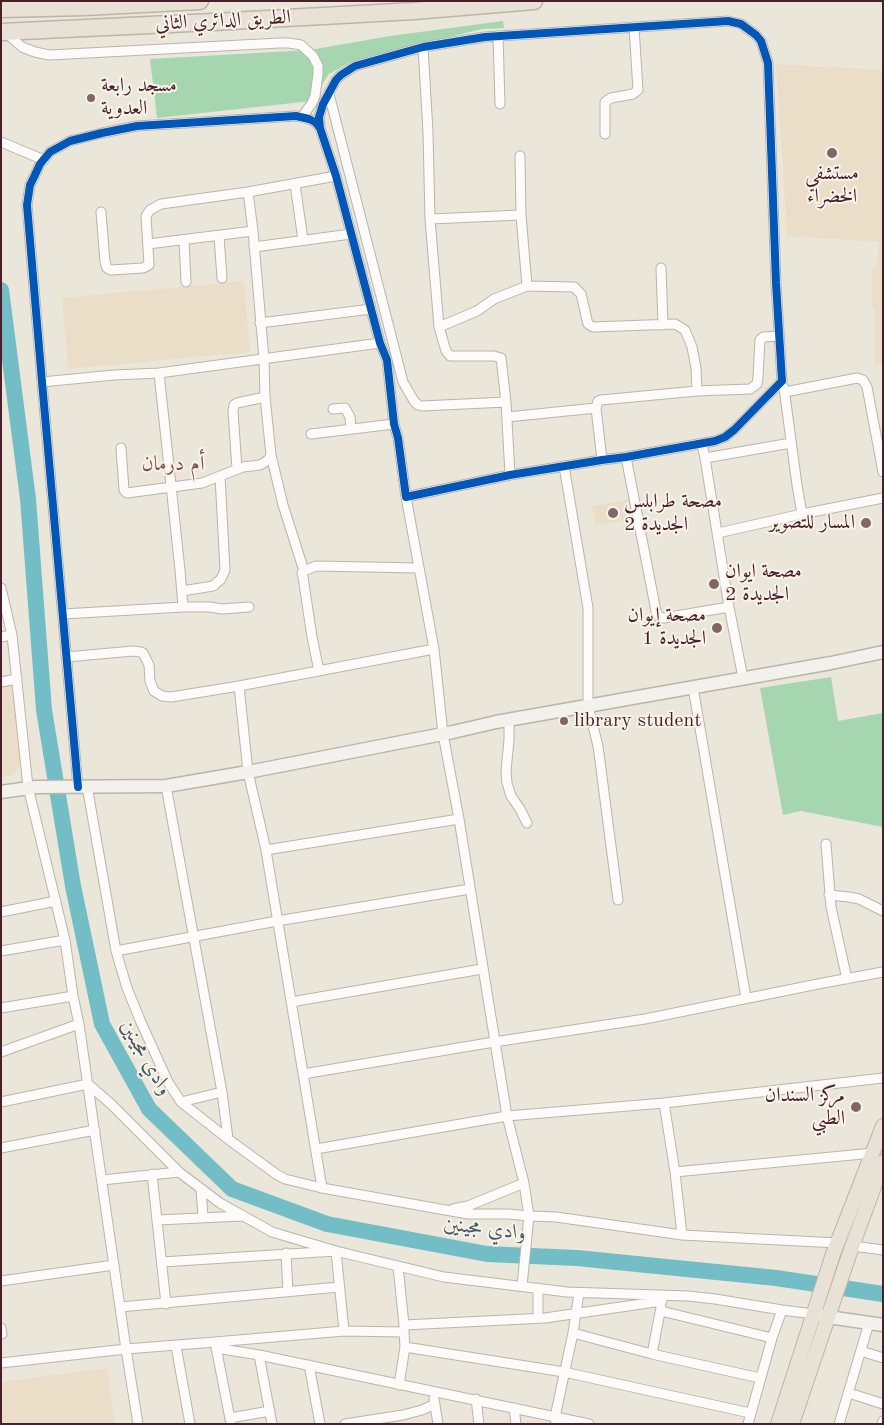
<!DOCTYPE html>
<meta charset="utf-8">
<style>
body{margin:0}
#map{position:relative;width:884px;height:1425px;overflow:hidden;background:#eae6d9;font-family:"Old Standard TT",serif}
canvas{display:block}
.frame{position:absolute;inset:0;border:2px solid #4a1f2b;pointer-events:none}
</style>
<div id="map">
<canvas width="884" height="1425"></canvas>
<div class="frame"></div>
</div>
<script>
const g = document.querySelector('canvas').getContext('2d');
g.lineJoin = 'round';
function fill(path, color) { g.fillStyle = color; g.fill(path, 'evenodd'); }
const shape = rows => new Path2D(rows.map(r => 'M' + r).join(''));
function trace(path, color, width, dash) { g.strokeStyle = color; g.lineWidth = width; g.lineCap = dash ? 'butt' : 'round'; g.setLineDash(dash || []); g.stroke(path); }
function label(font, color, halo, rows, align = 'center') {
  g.font = font + ' "Old Standard TT",Amiri,serif'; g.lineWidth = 4; g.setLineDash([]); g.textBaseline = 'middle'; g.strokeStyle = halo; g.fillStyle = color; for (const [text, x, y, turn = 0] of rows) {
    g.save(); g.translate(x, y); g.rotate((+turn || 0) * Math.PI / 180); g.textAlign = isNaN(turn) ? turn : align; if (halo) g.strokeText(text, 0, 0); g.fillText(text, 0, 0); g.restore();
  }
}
fill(shape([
 [776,64,883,70,883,364,875,365,875,309,872,308,872,270,877,266,879,242,787,236],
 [244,281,250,352,68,369,62,298],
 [630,499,634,519,596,526,592,506],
 [12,678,23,762,13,775,1,777,1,681],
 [107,1368,115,1424,1,1424,1,1382]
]), '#ebdec8');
fill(shape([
 [503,21,504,28,482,29,350,62,329,74,311,101,157,118,150,59,310,50,390,36],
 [831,677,838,721,883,713,883,827,801,811,783,815,760,688]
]), '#a6d6b0');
trace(shape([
 [1,290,28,499,44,710,73,886,102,1024,149,1109,232,1189,327,1224,487,1254,577,1258,776,1278,883,1294]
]), '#73bec6', 16);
const street = shape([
 [5,32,22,47,35,52,49,55,280,43,289,43,301,45,313,56,318,66,318,74,315,96,312,103,302,117],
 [498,36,500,104],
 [423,47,428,132,430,219,439,327,446,351,450,356,494,356,501,358,506,402,510,475],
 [329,94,403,382,414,401,418,405,422,406,506,402],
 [605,134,605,102,611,98,633,94,638,90,634,27],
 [1,142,44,160],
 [520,156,521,215,527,286],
 [295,184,303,240],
 [248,192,253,231,264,359,265,397,271,455,283,505,304,571],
 [101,212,105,262,107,268,111,270,143,268,149,265,146,216,150,210,161,204,248,192,336,176],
 [430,219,521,215],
 [219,236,222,278],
 [184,240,186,282],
 [148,244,253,231],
 [254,247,351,234],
 [661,268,663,325],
 [260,323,371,309],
 [439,327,477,311,494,299,527,286,574,287,581,294,587,320,588,324,593,327,675,324,685,330,692,347,696,368,697,391],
 [42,382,114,375,159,373,380,343],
 [784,388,797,485,802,514],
 [785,392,857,378,863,380,867,387,883,472],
 [333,409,345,408,350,417,351,429],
 [507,417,596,408],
 [311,434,394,424],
 [702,444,705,458,729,607,743,678],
 [121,448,124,490,127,493,202,483,243,467,260,465,268,460,271,455],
 [626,457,656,611,659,617,664,618,729,607],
 [705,458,791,443],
 [602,460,596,408,598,401,601,400,697,391,750,389,757,384,758,377,760,340,763,337,779,336],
 [564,466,588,608,588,706,598,746,618,900],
 [237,469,233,411,234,405,237,403,265,397],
 [718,533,802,514,883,498],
 [1,588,12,635,28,787,65,940,73,996,79,1024,126,1349,138,1424],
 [182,591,213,586,221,579,225,570,220,476],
 [183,607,210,607,222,609,249,607],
 [63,614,183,607,180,570,159,373],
 [1,637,12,635],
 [66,657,133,651,141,652,143,653,149,665,150,681,154,691,162,696,171,697,239,686,248,772,266,850,322,1188],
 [319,671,312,637,303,577,302,573,304,571,316,566,418,568],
 [1,682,17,679],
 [239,686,434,649],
 [693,687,746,998],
 [509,720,509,740,506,771,507,783,511,796,520,809,527,823],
 [87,786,116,951,127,988,140,1020,168,1082,181,1102,228,1139,276,1174,285,1179,322,1188,468,1214,509,1214,529,1216,524,1183,507,1116,459,819,443,734,434,649,406,497],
 [166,786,222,1092,228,1139],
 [78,787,42,382,27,205,30,185,34,177,40,164,50,152,70,141,102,133,137,126,296,116,309,119,315,122,320,128,336,176,380,343,387,360,394,424,398,438,406,497,510,475,602,460,626,457,715,441,725,437,734,430,782,381,776,283,768,63,761,41,756,35,741,24,728,21,485,37,423,47,355,66,341,75,336,80,323,104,319,117,320,128],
 [826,844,831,907,847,979],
 [266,850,459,819],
 [829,895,849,897,859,899,883,911],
 [1,912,56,901],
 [1,951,65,940],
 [116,951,277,921,470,889],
 [291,1002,482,969],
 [1,1008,73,996],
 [1,1052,79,1024],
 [303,1074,494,1042,645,1019,823,983,883,972],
 [88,1084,112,1105,179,1172,220,1203,272,1232,336,1251,444,1277,567,1292,688,1296,715,1299,782,1310,814,1314],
 [1,1102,88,1084],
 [181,1102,222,1092],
 [664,1103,675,1172,682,1235],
 [1,1148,95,1130],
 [316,1149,507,1116,664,1103,883,1078],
 [675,1172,873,1153],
 [152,1174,166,1304],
 [102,1180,179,1172],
 [201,1189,203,1217],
 [453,1209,468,1206,524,1183],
 [157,1220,243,1216],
 [853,1246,883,1250],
 [286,1253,288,1292],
 [162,1262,336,1251,344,1331],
 [398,1266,404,1325],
 [1,1281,114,1265],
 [522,1286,529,1216,556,1217,682,1235,838,1243],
 [538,1288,538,1318],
 [120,1307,339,1287],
 [661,1311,772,1338],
 [1,1328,2,1334],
 [404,1332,405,1347,564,1372,750,1413],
 [573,1333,652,1354,760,1378],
 [176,1346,190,1424],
 [216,1348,259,1355,589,1424],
 [861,1351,883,1358],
 [652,1354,661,1307],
 [259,1355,272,1424],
 [1,1363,126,1349,215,1342],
 [309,1365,320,1424],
 [399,1385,405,1347],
 [849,1393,883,1404],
 [434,1399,438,1424],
 [476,1399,479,1424],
 [514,1408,516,1424],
 [230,1418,270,1411],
 [231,1424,215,1342,344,1331,404,1332,404,1325,545,1318,662,1301],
 [345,1424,403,1415,422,1410,435,1404],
 [556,1424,555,1417,573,1333,579,1293],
 [748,1424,772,1338,782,1310],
 [839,1424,869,1323],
 [882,1424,883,1421]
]);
const secondary = shape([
 [1,792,36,787,166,786,248,772,453,732,496,722,831,663,883,652],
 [814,1314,828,1317,883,1325]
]);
const primary = shape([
 [778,1424,833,1254,883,1126],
 [792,1424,849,1255,883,1162]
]);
const highway = shape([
 [1,9,85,7,200,1],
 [1,32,213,22,414,11,534,1]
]);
trace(street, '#bbb4ac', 11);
trace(secondary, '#bbb4ac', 15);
trace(primary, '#bbb4ac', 16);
trace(highway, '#bbb4ac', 19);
trace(street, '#fcfbf9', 9);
trace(secondary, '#f3f1eb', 12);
trace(primary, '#e7e2d5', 14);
trace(highway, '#e7e2d5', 16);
trace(shape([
 [78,787,42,382,27,205,30,185,34,177,40,164,50,152,70,141,102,133,137,126,296,116,309,119,315,122,320,128,336,176,380,343,387,360,394,424,398,438,406,497,510,475,602,460,626,457,715,441,725,437,734,430,782,381,776,283,768,63,761,41,756,35,741,24,728,21,485,37,423,47,355,66,341,75,336,80,323,104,319,117,320,128]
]), '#0057b8', 8);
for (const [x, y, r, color] of [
 [91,98,5,"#826568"],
 [832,153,6,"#826568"],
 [613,513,6,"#826568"],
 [866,523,6,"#826568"],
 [714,584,6,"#826568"],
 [717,628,6,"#826568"],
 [564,721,5,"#826568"],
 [856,1107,6,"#826568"]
]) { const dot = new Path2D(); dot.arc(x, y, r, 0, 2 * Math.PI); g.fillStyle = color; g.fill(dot); trace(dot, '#f7f3e8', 2); }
label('20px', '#4a1f2b', '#f7f3e8', [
 ["الطريق الدائري الثاني",223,21,-3]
]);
label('20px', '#4a1f2b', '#f7f3e8', [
 ["مسجد رابعة",101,86],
 ["العدوية",101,109],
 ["مستشفي",832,174,"center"],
 ["الخضراء",832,197,"center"],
 ["مصحة طرابلس",624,502],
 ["الجديدة 2",624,525],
 ["المسار للتصوير",855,523,"right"],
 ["مصحة ايوان",725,572],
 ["الجديدة 2",725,595],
 ["مصحة إيوان",706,616,"right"],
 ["الجديدة 1",706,639,"right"],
 ["library student",574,721],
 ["مركز السندان",845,1096,"right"],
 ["الطبي",845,1119,"right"]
], 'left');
label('21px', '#86504d', '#f7f3e8', [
 ["أم درمان",173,464]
]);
label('italic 21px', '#465866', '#f7f3e8', [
 ["وادي مجينين",146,1058,60],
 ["وادي مجينين",485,1229,7]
]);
</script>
